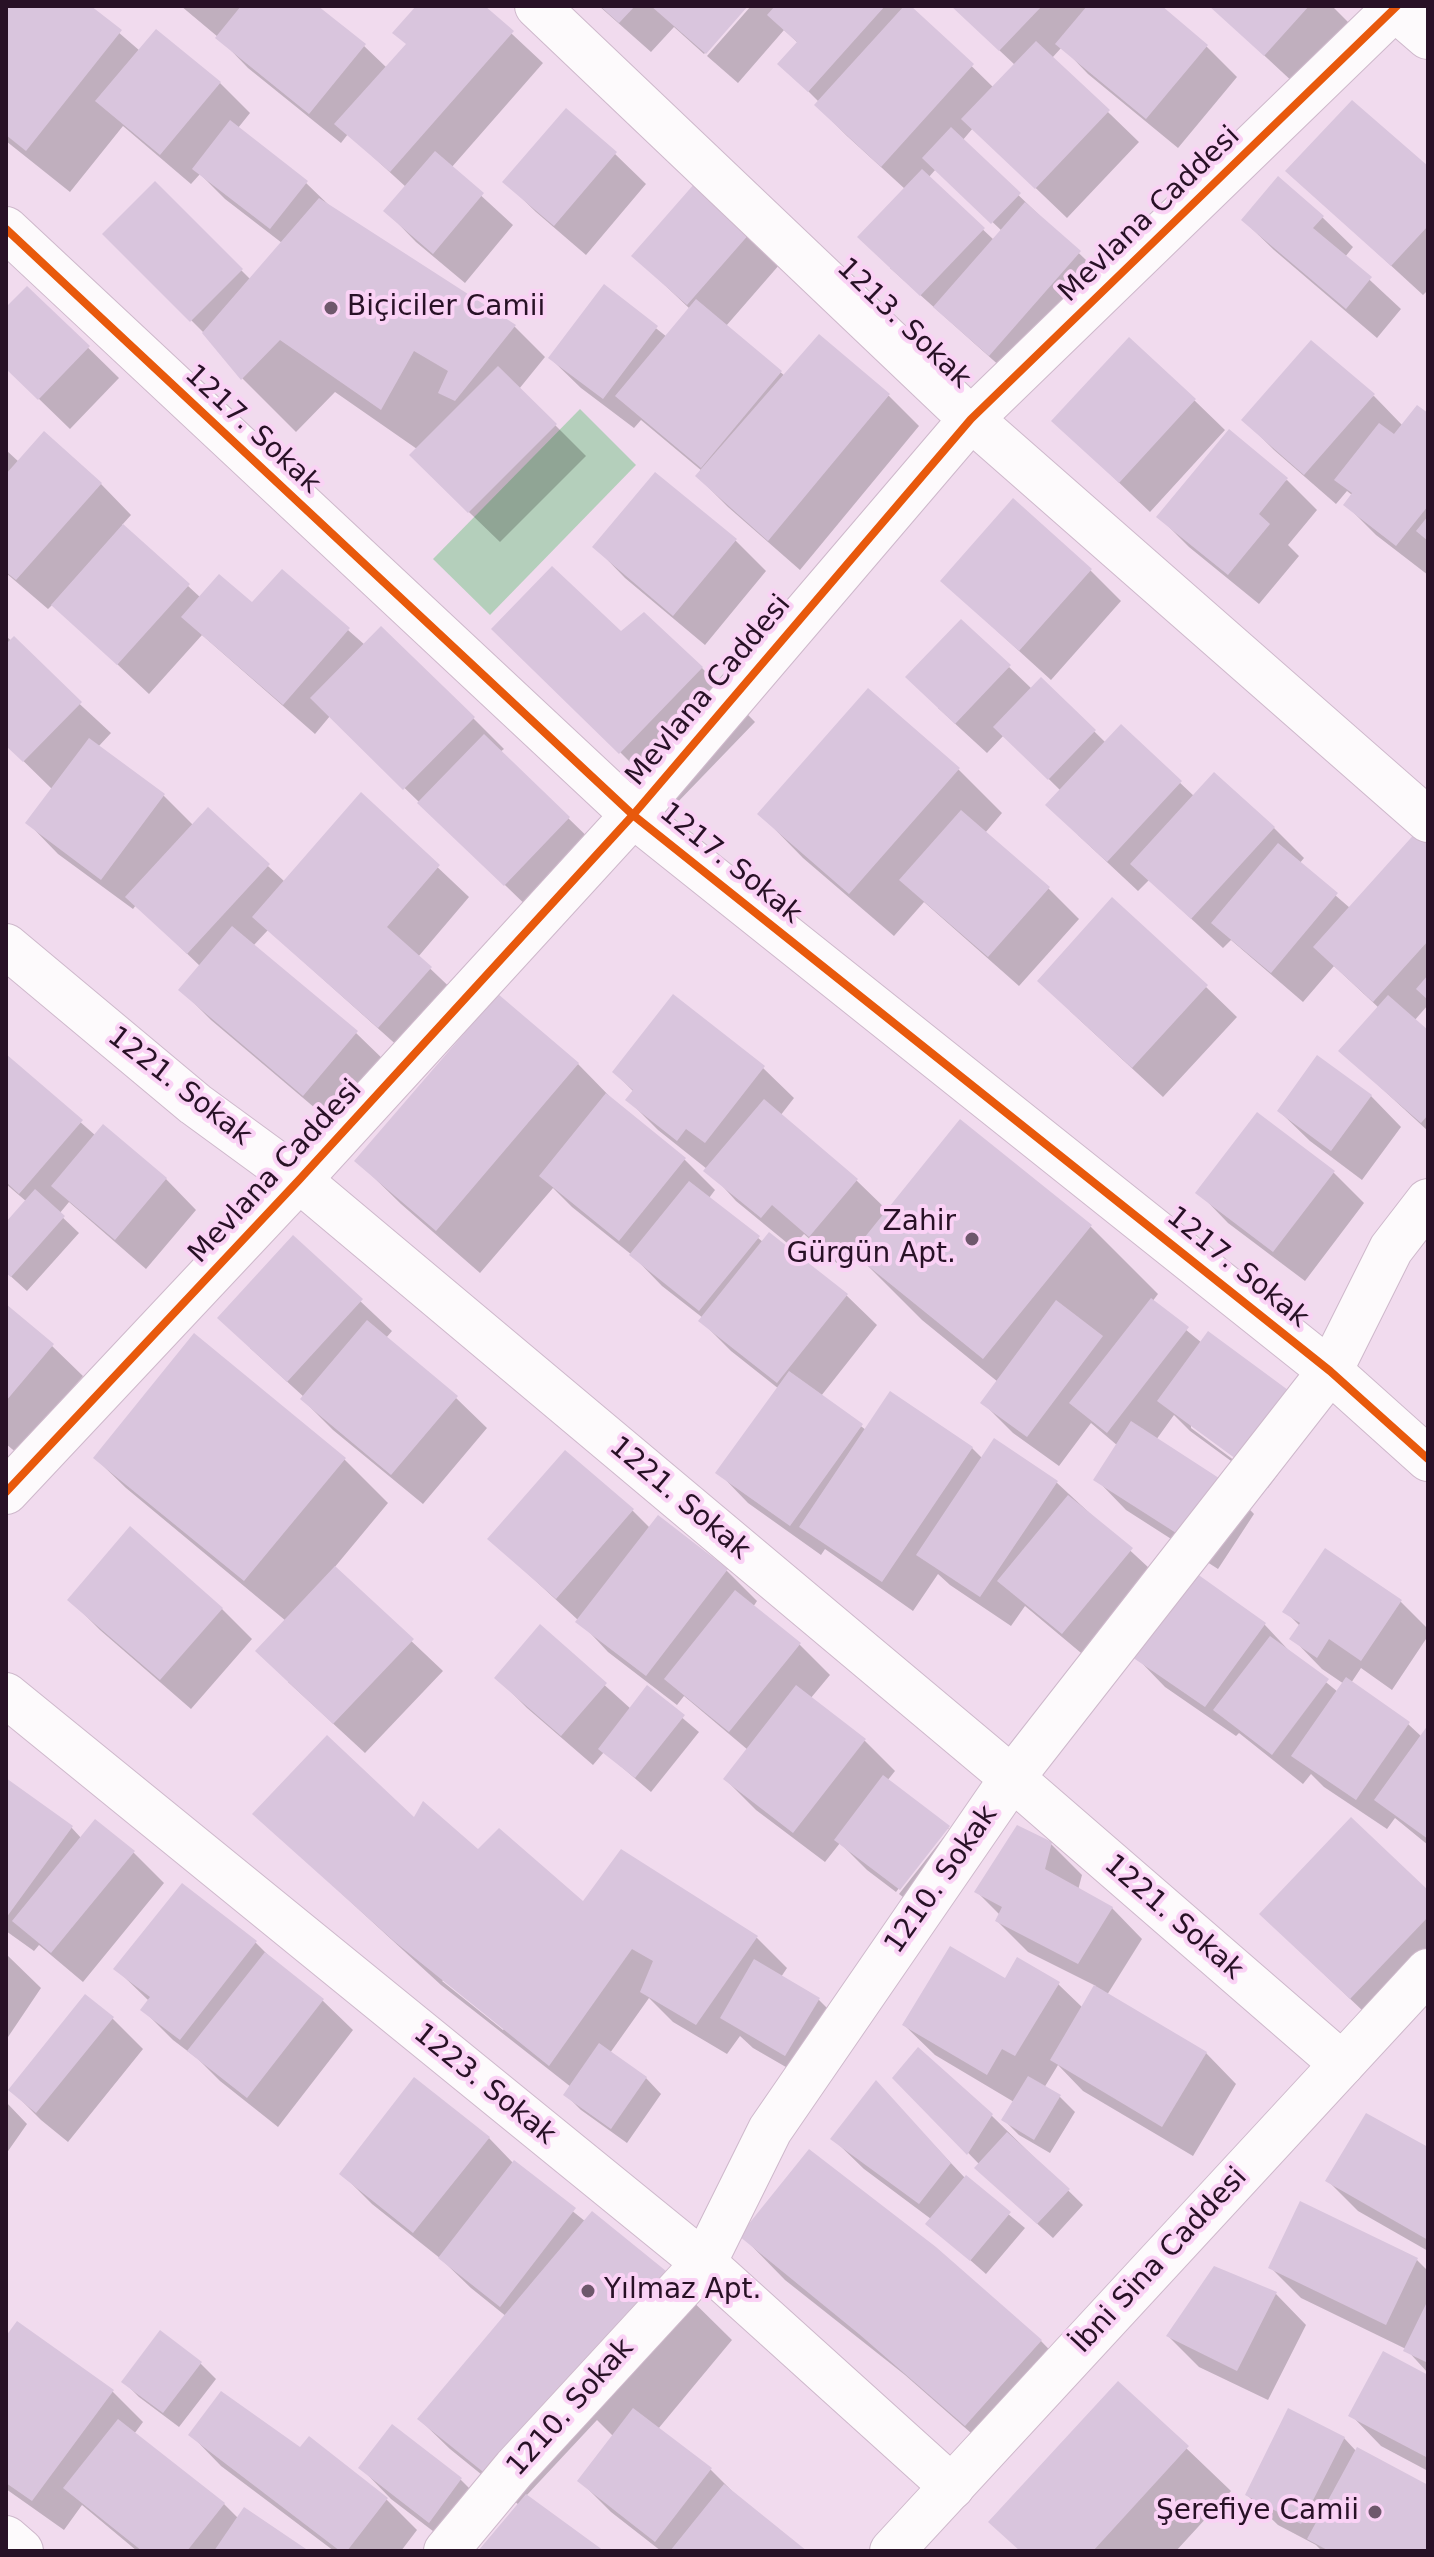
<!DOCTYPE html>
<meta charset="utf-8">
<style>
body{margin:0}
#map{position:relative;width:1434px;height:2557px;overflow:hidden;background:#f1dbee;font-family:"DejaVu Sans",sans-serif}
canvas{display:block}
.frame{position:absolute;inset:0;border:8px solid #281126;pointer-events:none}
</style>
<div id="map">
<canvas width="1434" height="2557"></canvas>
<div class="frame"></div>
</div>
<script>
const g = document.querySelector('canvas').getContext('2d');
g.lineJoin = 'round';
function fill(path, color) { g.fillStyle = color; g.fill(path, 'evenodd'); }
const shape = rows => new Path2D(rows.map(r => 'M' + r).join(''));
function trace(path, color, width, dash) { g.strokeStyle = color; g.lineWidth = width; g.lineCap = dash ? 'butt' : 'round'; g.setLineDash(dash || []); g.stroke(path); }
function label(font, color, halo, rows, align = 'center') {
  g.font = font + ' "DejaVu Sans",sans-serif'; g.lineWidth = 8; g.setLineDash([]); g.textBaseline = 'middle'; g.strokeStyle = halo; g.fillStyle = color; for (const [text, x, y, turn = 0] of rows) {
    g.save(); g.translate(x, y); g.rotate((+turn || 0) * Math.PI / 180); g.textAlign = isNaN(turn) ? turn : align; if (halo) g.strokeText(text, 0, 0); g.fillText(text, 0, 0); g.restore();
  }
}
fill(shape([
 [580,409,636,465,490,615,433,559]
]), '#b4cfbb');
fill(shape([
 [6,6,88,6,140,51,220,83,250,113,238,128,306,183,333,209,515,327,545,357,519,389,586,456,500,542,442,486,417,449,335,392,296,432,242,378,206,335,105,234,155,184,251,280,282,243,225,199,200,174,191,184,123,126,70,192,6,141],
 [181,6,315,6,364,46,387,68,407,45,419,6,482,6,543,63,451,168,513,225,465,283,416,242,386,211,406,187,348,134,341,143,248,68,218,37],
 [599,6,746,6,704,54,674,27,651,52],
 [751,6,910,6,994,88,1015,65,952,6,1159,6,1207,47,1237,77,1178,148,1088,74,1062,47,1052,58,1139,142,1067,218,973,128,962,141,1110,283,1021,385,890,268,905,189,847,136,816,105,819,102,780,63,798,43,784,30,738,83,707,56],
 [936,169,1002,231,994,240,928,178],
 [1211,6,1332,6,1350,24,1296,85],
 [615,154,646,184,586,255,536,212,505,182],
 [1428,169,1428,290,1423,295,1288,171],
 [695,186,780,264,726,326,785,376,889,396,919,426,800,570,728,507,697,476,702,471,641,420,634,428,581,388,550,358,604,287,667,337,690,309,634,256],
 [1322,217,1353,247,1345,257,1401,309,1377,338,1274,250,1243,220],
 [27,288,119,378,70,429,6,367,6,310],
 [1374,396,1403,426,1428,415,1428,575,1376,535,1345,504,1352,495,1347,491,1336,504,1274,450,1244,420],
 [1194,400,1225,430,1150,512,1054,421],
 [6,450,19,462,101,484,131,515,122,525,201,598,252,605,282,572,365,645,473,718,504,749,500,752,599,848,536,915,330,716,315,734,202,635,149,694,53,604,48,609,6,573],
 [655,474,736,541,766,571,705,645,625,578,595,547],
 [1287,480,1317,510,1288,545,1299,556,1259,604,1189,547,1159,517],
 [1090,570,1121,601,1051,680,942,581],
 [621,634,702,668,755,722,674,806,593,725],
 [6,636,111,733,98,747,164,796,194,826,208,810,285,882,361,795,469,897,418,957,461,998,410,1057,268,930,253,946,356,1033,387,1063,335,1125,211,1020,180,989,200,966,136,905,133,909,58,854,28,823,53,790,6,744],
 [1009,667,1032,689,1041,679,1106,743,1121,727,1195,797,1274,828,1304,858,1299,864,1350,908,1428,841,1428,1005,1414,1021,1428,1032,1428,1131,1341,1051,1379,1008,1334,966,1303,1002,1231,940,1223,948,1149,880,1138,891,1078,835,1061,791,1004,735,987,753,938,708],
 [868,691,959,770,1002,813,985,833,1048,888,1079,919,1019,986,924,902,894,936,803,858,760,814],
 [1206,987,1237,1017,1163,1097,1070,1011],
 [6,1056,96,1136,166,1179,196,1210,146,1269,69,1202,59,1214,79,1233,27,1291,6,1272,6,1225,27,1202,6,1184],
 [578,1064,621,1108,685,1160,715,1190,709,1198,763,1242,846,1295,877,1325,821,1396,866,1430,891,1394,972,1448,983,1459,1056,1482,1162,1580,1093,1663,1025,1606,1011,1626,950,1585,938,1574,913,1611,825,1549,821,1555,748,1503,718,1472,779,1389,731,1351,701,1321,703,1318,662,1286,632,1255,572,1207,553,1188,480,1273,401,1204,357,1161],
 [763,1068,794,1098,780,1116,856,1180,888,1211,961,1122,1091,1227,1158,1294,1152,1302,1202,1343,1317,1422,1268,1488,1190,1431,1174,1415,1156,1440,1224,1483,1254,1514,1218,1569,1126,1510,1096,1479,1118,1446,1091,1423,1059,1466,1013,1433,982,1402,998,1382,922,1320,853,1251,840,1266,804,1234,792,1247,736,1201,707,1169,658,1130,628,1100,634,1092,614,1072],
 [1191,1423,1246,1464,1243,1467,1191,1428],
 [1371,1096,1401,1127,1362,1180,1310,1141,1279,1111],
 [1257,1115,1334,1173,1364,1203,1305,1281,1228,1223,1198,1192],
 [293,1238,392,1331,386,1338,456,1398,487,1428,423,1504,333,1430,302,1399,304,1397,250,1348],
 [6,1307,52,1346,83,1376,18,1454,6,1444],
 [95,1458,344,1459,388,1503,334,1568,443,1671,365,1753,288,1682,286,1621,126,1488],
 [632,1510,650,1528,658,1518,727,1571,757,1601,753,1607,799,1644,830,1675,810,1699,865,1741,895,1771,887,1781,949,1829,945,1829,896,1892,867,1870,840,1843,825,1862,756,1810,725,1779,748,1750,684,1696,677,1705,608,1652,578,1620,490,1539],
 [70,1600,222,1609,252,1639,191,1709,100,1630],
 [1400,1601,1428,1629,1428,1636,1392,1690,1361,1668,1351,1683,1408,1724,1422,1737,1428,1728,1428,1845,1395,1818,1387,1829,1324,1787,1311,1774,1303,1784,1239,1733,1236,1736,1165,1687,1135,1656,1264,1624,1294,1656,1338,1692,1344,1684,1322,1669,1292,1638,1300,1626,1285,1611],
 [540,1627,631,1709,647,1688,699,1732,651,1792,604,1752,593,1765,527,1708,497,1678],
 [6,1780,71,1827,82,1839,133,1852,164,1883,83,1982,39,1945,34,1951,6,1931],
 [255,1814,414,1820,584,1905,757,1938,787,1968,781,1977,818,1999,849,2030,817,2085,753,2048,740,2036,727,2054,673,2022,649,1998,610,2053,646,2078,661,2094,627,2143,581,2110,566,2095,571,2087,441,1985],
 [445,1979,506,2027,503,2030,442,1981],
 [950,1829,979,1858,932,1919,899,1894],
 [1051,1844,1082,1875,1078,1890,1112,1908,1142,1939,1107,1995,1206,2053,1236,2084,1193,2156,1083,2091,1058,2065,1044,2088,1059,2096,1075,2112,1050,2153,1019,2135,1004,2120,1014,2102,935,2055,904,2025,1006,1981,1058,1984,1083,2008,1096,1986,1028,1952,997,1921,1000,1915,977,1892],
 [182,1886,256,1943,278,1965,322,2000,353,2030,278,2127,220,2081,198,2059,173,2040,143,2010,149,2001,116,1969],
 [1428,1893,1428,1979,1381,2028,1292,1944],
 [6,1954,41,1988,6,2040],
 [112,2018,143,2049,68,2142,41,2120,11,2090],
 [895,2078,992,2116,1083,2205,1053,2238,992,2183,980,2165],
 [876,2083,965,2178,1025,2228,986,2274,928,2223,931,2219,864,2169,833,2139],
 [6,2102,27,2124,6,2154],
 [489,2138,514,2164,586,2222,664,2273,732,2340,658,2429,710,2469,742,2501,804,2551,661,2551,611,2512,580,2481,614,2437,597,2420,526,2496,600,2551,480,2551,519,2505,450,2449,419,2419,507,2317,471,2288,441,2259,372,2204,341,2173],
 [1428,2150,1428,2251,1358,2211,1327,2180],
 [742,2236,1041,2341,1071,2372,996,2455,905,2375,785,2280],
 [1417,2260,1428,2271,1428,2373,1406,2349,1301,2298,1270,2267],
 [1215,2268,1276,2294,1306,2325,1268,2400,1199,2367,1168,2336],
 [6,2340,112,2391,143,2422,134,2434,224,2504,238,2518,305,2551,137,2551,82,2505,64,2530,6,2489],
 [200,2363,216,2379,179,2427,139,2397,124,2382],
 [1428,2377,1428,2471,1381,2446,1351,2415],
 [1118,2383,1231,2491,1176,2551,1020,2551],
 [392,2427,461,2480,491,2510,459,2551,391,2499,361,2468],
 [191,2435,301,2450,309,2439,387,2500,417,2530,401,2551,334,2551,221,2466],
 [1344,2438,1357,2452,1428,2488,1428,2551,1322,2551,1316,2545,1278,2525,1247,2495]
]), '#0003');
fill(shape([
 [6,6,91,6,122,30,26,151,6,135],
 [241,6,318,6,366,44,309,114,215,38],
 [416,6,485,6,514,31,390,172,334,124,406,44,392,33],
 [600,6,635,6,619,23],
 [651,6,748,6,706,54],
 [775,6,885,6,808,92,777,64,797,42,767,15],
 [904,6,911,6,974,64,881,167,814,105],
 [951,6,1042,6,999,51],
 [1087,6,1162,6,1208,45,1146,119,1055,44],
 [1209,6,1309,6,1264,56],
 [156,29,221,82,160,155,95,101],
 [1036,41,1110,110,1035,189,961,119],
 [1352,100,1428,166,1428,226,1391,266,1285,171],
 [566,108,617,152,554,226,502,182],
 [230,120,308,181,270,229,192,169],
 [951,127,1021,193,991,224,922,158],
 [435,151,484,193,433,254,383,211],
 [922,169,985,228,920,296,857,237],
 [1278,176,1324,216,1313,228,1372,277,1346,309,1241,220],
 [155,181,243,269,190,322,102,234],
 [695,183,751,232,687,305,631,256],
 [319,198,516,325,455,401,438,393,448,371,414,351,381,410,280,340,241,380,202,333],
 [1025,202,1081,251,989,356,933,307],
 [604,284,658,326,603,399,548,358],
 [27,286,90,346,38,400,6,369,6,307],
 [696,299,782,371,701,468,615,396],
 [819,334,890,394,768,541,695,476],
 [1129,337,1196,399,1119,483,1051,421],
 [1311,340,1375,394,1304,475,1241,420],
 [498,366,557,424,468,513,409,455],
 [1417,405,1428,413,1428,506,1396,546,1343,505,1352,493,1334,480,1379,423,1394,434],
 [1229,429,1288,478,1259,514,1270,524,1228,575,1156,517],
 [44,431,102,483,16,580,6,572,6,474],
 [655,472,737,539,673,616,592,547],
 [1013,498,1092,569,1019,651,940,581],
 [1428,516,1428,541,1416,531],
 [123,524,190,584,117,665,51,605],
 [552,566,621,631,644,612,703,667,619,754,491,629],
 [282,569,350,628,283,705,181,617,219,574,252,602],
 [961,619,1011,665,955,724,905,677],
 [381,626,475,717,403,790,310,698],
 [14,636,82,702,23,762,6,746,6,644],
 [1041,677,1096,730,1048,780,993,727],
 [868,688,960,768,849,894,757,814],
 [1121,724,1182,781,1107,862,1045,805],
 [484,734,570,817,504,886,417,803],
 [89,738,165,794,101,880,25,823],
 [1214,772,1275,827,1191,919,1130,864],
 [361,792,440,865,387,927,432,967,378,1028,252,917],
 [208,807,270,864,187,954,125,897],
 [961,810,1050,887,988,957,899,880],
 [1418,830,1428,839,1428,941,1373,1002,1313,947],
 [1278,843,1338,893,1271,973,1211,923],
 [1112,897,1208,985,1132,1068,1037,981],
 [232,926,358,1031,303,1096,178,990],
 [1428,975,1428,1000,1416,989],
 [498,994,579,1063,436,1231,354,1161],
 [673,994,765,1066,705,1143,686,1129,677,1141,625,1100,633,1090,612,1072],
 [1388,995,1428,1030,1428,1115,1421,1123,1338,1051],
 [6,1054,83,1120,19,1194,6,1182],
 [1317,1055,1372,1095,1331,1151,1277,1111],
 [606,1093,686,1158,619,1241,539,1176],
 [764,1099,858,1179,809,1237,772,1205,761,1218,703,1171],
 [1257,1112,1335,1171,1273,1252,1195,1193],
 [960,1119,1092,1225,983,1359,852,1253],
 [103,1124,167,1178,115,1240,51,1186],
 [689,1181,760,1236,699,1311,629,1255],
 [35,1189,65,1216,11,1277,6,1273,6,1222],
 [769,1232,848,1294,777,1383,698,1321],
 [293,1235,363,1299,287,1382,217,1318],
 [1151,1298,1189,1327,1107,1433,1069,1403],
 [1056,1300,1103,1336,1027,1437,980,1403],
 [6,1304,54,1344,6,1401],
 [367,1320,458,1396,391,1475,300,1399],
 [1208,1331,1288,1390,1236,1459,1157,1401],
 [194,1333,346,1458,244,1581,93,1458],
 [789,1371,863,1424,790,1526,715,1473],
 [890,1391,973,1447,882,1582,799,1527],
 [1131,1421,1225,1482,1187,1540,1093,1480],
 [994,1438,1058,1481,980,1597,916,1555],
 [565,1450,634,1509,556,1599,487,1539],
 [1068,1495,1133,1548,1062,1634,997,1581],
 [658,1515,728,1569,646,1676,575,1622],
 [130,1526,223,1608,160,1680,67,1600],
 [1325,1548,1402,1600,1361,1661,1329,1639,1317,1658,1289,1639,1300,1623,1282,1612],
 [335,1566,414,1639,333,1724,255,1651],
 [1193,1571,1266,1623,1205,1707,1132,1657],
 [735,1590,801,1643,729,1732,664,1679],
 [540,1624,607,1683,561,1736,494,1678],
 [1270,1636,1329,1679,1272,1755,1213,1710],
 [1346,1677,1410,1722,1356,1800,1291,1756],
 [647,1685,685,1715,635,1778,598,1749],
 [796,1685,866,1739,793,1833,723,1779],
 [1428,1725,1428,1839,1374,1800],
 [327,1735,414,1817,423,1801,478,1849,499,1828,583,1901,621,1849,758,1936,696,2025,640,1992,653,1961,632,1949,549,2066,395,1942,252,1814],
 [883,1775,950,1826,900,1890,834,1840],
 [6,1778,73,1826,6,1918],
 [1351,1817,1428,1890,1428,1917,1350,1999,1259,1914],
 [95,1819,135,1851,51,1953,12,1921],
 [1017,1825,1052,1842,1045,1869,1113,1907,1078,1964,995,1921,1002,1907,974,1892],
 [182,1883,257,1941,180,2040,140,2010,150,1997,113,1969],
 [950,1946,1005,1978,1017,1957,1060,1982,1015,2056,1002,2049,987,2075,902,2025],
 [265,1952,324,1999,247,2098,187,2051],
 [754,1959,820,1998,785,2056,720,2018],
 [1094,1985,1207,2052,1162,2127,1050,2060],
 [85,1994,114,2017,36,2113,8,2090],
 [599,2043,647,2077,611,2129,563,2095],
 [918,2047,993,2114,967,2155,892,2078],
 [1028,2076,1061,2095,1034,2140,1001,2120],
 [414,2077,490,2137,413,2233,339,2174],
 [876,2080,951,2163,919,2204,830,2139],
 [1366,2113,1428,2147,1428,2240,1325,2181],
 [1007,2132,1070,2189,1037,2224,974,2168],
 [809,2149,936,2247,1042,2340,965,2426,859,2334,739,2236],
 [514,2160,576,2208,500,2307,438,2258],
 [966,2175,1011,2212,970,2261,925,2224],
 [1300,2201,1418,2258,1386,2325,1268,2268],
 [592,2211,666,2271,568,2389,487,2475,417,2419],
 [1214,2266,1277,2292,1237,2371,1166,2336],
 [1428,2300,1428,2363,1403,2351],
 [17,2321,114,2390,32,2501,6,2483,6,2336],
 [160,2330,202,2362,163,2413,121,2382],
 [1383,2351,1428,2375,1428,2458,1348,2416],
 [1118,2381,1189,2446,1093,2551,1020,2551,988,2522],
 [221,2391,300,2447,309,2436,388,2498,347,2551,340,2551,188,2435],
 [633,2408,712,2468,655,2542,577,2481],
 [1288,2408,1345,2437,1301,2524,1245,2495],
 [118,2419,225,2503,187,2551,142,2551,63,2488],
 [392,2424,462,2478,429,2523,358,2468],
 [1357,2447,1428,2485,1428,2551,1329,2551,1307,2539],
 [724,2484,807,2551,670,2551],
 [526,2494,600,2548,603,2551,478,2551],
 [244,2507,309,2551,214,2551]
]), '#d9c5dd');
const street = shape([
 [537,6,971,419,1428,820],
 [1392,6,1428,37],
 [6,229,633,815,1330,1371,1428,1459],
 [6,946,195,1104,299,1180,1012,1778,1342,2064],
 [6,1695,704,2263,952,2487],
 [6,2538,21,2551],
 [446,2551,515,2468,704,2263,770,2130,1012,1778,1330,1371,1391,1249,1428,1201]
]);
const secondary = shape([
 [6,1492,299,1180,633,815,971,419,1397,6],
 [892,2551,1428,1971]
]);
trace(street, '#ceb8cb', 46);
trace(secondary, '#ceb8cb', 46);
trace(street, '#fdfafc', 44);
trace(secondary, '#fdfafc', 44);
trace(shape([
 [6,229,633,815,1330,1371,1428,1459],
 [6,1492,299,1180,633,815,971,419,1397,6]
]), '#e8590c', 8);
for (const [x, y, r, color] of [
 [331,308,8,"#6e586c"],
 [972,1239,8,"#6e586c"],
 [588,2291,8,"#6e586c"],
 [1375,2512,8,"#6e586c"]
]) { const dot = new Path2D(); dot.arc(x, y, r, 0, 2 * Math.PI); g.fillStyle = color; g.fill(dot); trace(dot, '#fad2f5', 3); }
label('28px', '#281126', '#fad2f5', [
 ["Mevlana Caddesi",1150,215,-44],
 ["1213. Sokak",903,324,44],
 ["1217. Sokak",252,430,43],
 ["Mevlana Caddesi",709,691,-50],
 ["1217. Sokak",730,864,39],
 ["1221. Sokak",179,1087,38],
 ["Mevlana Caddesi",276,1172,-47],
 ["1217. Sokak",1237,1268,39],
 ["1221. Sokak",679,1499,40],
 ["1210. Sokak",942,1880,-55],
 ["1221. Sokak",1173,1918,41],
 ["1223. Sokak",484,2085,39],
 ["İbni Sina Caddesi",1160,2261,-47],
 ["1210. Sokak",571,2408,-48]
]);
label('28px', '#281126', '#fad2f5', [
 ["Biçiciler Camii",347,308],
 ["Zahir",956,1223,"right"],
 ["Gürgün Apt.",956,1255,"right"],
 ["Yılmaz Apt.",604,2291],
 ["Şerefiye Camii",1359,2512,"right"]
], 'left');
</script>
